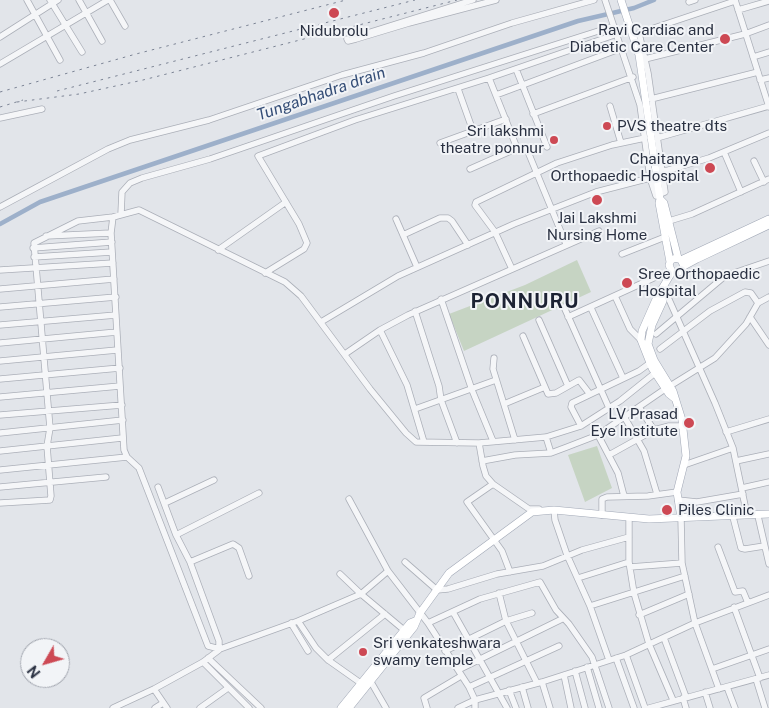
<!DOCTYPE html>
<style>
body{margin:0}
#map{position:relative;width:769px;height:708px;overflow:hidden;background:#e2e5ea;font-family:"Public Sans",sans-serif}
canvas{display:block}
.north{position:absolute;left:20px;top:638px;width:50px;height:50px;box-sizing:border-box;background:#f2f4f7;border:1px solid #a2a6af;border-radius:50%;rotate:232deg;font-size:14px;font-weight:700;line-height:20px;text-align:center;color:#2a3142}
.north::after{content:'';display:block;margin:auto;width:18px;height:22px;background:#cd4954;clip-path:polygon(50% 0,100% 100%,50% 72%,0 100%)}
</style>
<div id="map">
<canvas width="769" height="708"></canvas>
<div class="north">N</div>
</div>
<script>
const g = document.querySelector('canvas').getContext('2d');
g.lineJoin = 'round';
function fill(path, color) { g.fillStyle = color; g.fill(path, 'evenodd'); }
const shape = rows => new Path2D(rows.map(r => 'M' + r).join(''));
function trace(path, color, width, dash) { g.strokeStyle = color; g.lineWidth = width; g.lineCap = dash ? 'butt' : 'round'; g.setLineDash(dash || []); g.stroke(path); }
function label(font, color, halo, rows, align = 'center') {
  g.font = font + ' "Public Sans",sans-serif'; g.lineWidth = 4; g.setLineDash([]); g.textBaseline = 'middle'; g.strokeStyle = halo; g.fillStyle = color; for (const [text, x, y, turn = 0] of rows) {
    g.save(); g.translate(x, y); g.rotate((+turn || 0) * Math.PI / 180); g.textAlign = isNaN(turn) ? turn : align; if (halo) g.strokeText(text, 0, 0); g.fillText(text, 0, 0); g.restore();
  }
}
fill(shape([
 [577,260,591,292,464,351,449,314,525,285],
 [597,446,612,488,585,502,568,455]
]), '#c6d4c3');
trace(shape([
 [0,224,40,202,578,21,634,8,654,0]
]), '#9db0ca', 4.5);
const minor = shape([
 [27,0,60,60],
 [50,0,82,52],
 [79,0,102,41],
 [110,0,125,26],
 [605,0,640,105,650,178,656,196,665,192,648,73,639,33,735,1],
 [735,0,769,107],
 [689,2,695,0],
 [738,10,769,1],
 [361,35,473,0],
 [0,37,58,0],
 [347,39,348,41,356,39,409,23,496,0],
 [753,57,769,52],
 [645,59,745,34,769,25],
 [0,64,108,0],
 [516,69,547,147],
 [760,80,769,78],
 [458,89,473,131],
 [496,95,622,48],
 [651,99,758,72],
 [610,106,621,143],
 [533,114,633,77],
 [0,118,42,109],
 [657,138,769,106],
 [440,143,506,119],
 [517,148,489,78,617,34],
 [724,152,741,192],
 [754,161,764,182],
 [470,169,513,150,526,147,566,244],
 [662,172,709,158,769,133],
 [0,207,108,149,130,140,209,120,342,75,424,53,512,23,594,0],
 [121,214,122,192,130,183,142,178,210,159,394,96,614,26],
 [396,219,417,267],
 [669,221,692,214,769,179],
 [403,235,440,218,448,218,452,221,468,245],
 [46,236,111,233],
 [33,248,112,242],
 [218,250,286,202],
 [622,254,665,237],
 [34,257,112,252],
 [512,269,495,232,475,205,476,202,557,163,612,145,645,138],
 [0,270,113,263],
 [265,273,304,249,307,243,299,224,258,156,355,120,489,78],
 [664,285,667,295,715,403,733,448,747,515],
 [0,289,114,279],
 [615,296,630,329,641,340],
 [441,299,472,390,493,441],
 [0,307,116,297],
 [564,307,609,408],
 [591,308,623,378],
 [415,311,439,386,441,400,457,443],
 [568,317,658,276,669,277],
 [750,317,769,345],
 [539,320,568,386],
 [321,322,398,276,514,224,596,192,650,178],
 [0,325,116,315],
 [380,330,407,385,424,442],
 [656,334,725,276,769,261],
 [523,336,548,394,556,393,579,380,589,393],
 [0,343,117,332],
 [660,349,710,311,745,292,751,293,758,303],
 [345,354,380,330,408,315,599,231],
 [494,358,493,369,515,440],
 [0,361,117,350],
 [0,379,120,368],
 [670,386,715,358,746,324,758,303,769,297],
 [0,397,120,386],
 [504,404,545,387],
 [639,407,654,430],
 [415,409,496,380],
 [0,415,122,405],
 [625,418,644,451,657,494],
 [581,426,571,407,572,403,639,371,650,363],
 [726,432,769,419],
 [0,433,123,420],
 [598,435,618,473,624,496],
 [546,437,551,453],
 [479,443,483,466,486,476,493,484,529,509,539,509],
 [0,451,122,438],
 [609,455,654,430,669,426,683,426],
 [482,461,515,455,551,453,567,447,598,435,665,389],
 [736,461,769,454],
 [684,465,733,448],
 [0,470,127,457],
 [493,484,467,502,502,551,510,572],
 [0,487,106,477],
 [158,487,176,535,190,562,219,641,219,649],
 [742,488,769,482],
 [349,499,388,571,428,623,469,687,475,700,475,708],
 [678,500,697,502,743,494],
 [0,503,50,500,51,496,47,446,50,428,34,243,78,221,113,217],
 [165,503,214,480],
 [554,510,555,520,567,555,590,606,609,660],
 [602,515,602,499,607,497,648,496,677,492],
 [758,516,769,564],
 [629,517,629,562,634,593,649,644,673,700],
 [733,517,741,548,745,549,764,546],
 [681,518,682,563,695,623,719,689],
 [176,535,259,493],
 [718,547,735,592,743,591,748,603],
 [190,562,233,544,239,548,249,576],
 [405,562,437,590,448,589,497,574,543,566,582,550,629,537],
 [630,567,682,563],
 [340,574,361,594,388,571],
 [578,578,629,562],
 [499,593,506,621,537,683],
 [590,606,685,576],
 [734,607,760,678],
 [453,612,507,708],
 [639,615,689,594],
 [298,621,316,648,328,660,362,684],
 [291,623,308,651],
 [428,623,480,599,540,582,556,610,569,624,592,657,609,708],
 [404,630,361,594,298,621,220,649,208,646,139,468,127,457,124,450,111,233,113,217,139,210,285,282,301,296,370,389,406,433,416,442,479,443,546,437,581,426,620,401,655,373],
 [664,638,686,697],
 [445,651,506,621,532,613],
 [626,655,645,708],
 [208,658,261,708],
 [616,658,634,708],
 [328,660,385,614],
 [203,662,249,708],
 [587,667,599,708],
 [712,669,769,649],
 [458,670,562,619],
 [575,671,585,708],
 [564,675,571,708],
 [756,679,765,708],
 [371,682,386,708],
 [542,682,550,708],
 [469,687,559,646],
 [522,687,528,708],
 [727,687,735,708],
 [154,689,167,708],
 [509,690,516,708],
 [705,692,710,708],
 [683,698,686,708],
 [113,708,154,689,203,662,219,650],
 [155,708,163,703],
 [200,708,228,688],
 [427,708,424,698,461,676],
 [458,708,475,700,542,682,626,655,695,623,769,595],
 [649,708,769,675]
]);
const major = shape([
 [621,0,639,55,660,199,659,203,670,262],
 [660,199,664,203,678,258],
 [681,260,769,219],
 [684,266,681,260,676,258,671,260,669,265,672,272,680,272,684,266,697,259,769,225],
 [672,272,657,297,642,331,641,340,652,368,669,394,674,398],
 [661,294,663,301,652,325,648,344,654,360,673,391,682,420,686,456,677,492,681,518],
 [341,708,410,623,415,621],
 [349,708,414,627,420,613,449,573,532,512,554,510,649,519,769,514]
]);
trace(minor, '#abafb8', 7);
trace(major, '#a1a8b6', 8);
trace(minor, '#f5f6f8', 5.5);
trace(major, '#fff', 7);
trace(shape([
 [57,91,415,0],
 [0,92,136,54,346,0],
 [17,102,79,94,143,80,457,0],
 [0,107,23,100]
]), '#7b8394', 1, [2.5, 5]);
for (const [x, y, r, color] of [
 [334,13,6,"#cd4954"],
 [725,39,6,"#cd4954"],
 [607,126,5,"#cd4954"],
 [554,140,5,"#cd4954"],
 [710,168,6,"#cd4954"],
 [597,200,6,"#cd4954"],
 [627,283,6,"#cd4954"],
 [689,423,6,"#cd4954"],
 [667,510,6,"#cd4954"],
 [363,652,5,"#cd4954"]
]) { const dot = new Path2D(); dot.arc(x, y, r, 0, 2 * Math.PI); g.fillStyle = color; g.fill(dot); trace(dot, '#f2f4f7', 2); }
label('15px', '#2a3142', '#f2f4f7', [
 ["Ravi Cardiac and",714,30],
 ["Diabetic Care Center",714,47],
 ["Nidubrolu",334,31,"center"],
 ["PVS theatre dts",617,126,"left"],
 ["Sri lakshmi",544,131],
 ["theatre ponnur",544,148],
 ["Chaitanya",699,159],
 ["Orthopaedic Hospital",699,176],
 ["Jai Lakshmi",597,218,"center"],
 ["Nursing Home",597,235,"center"],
 ["Sree Orthopaedic",638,274,"left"],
 ["Hospital",638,291,"left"],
 ["LV Prasad",678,414],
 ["Eye Institute",678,431],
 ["Piles Clinic",678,510,"left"],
 ["Sri venkateshwara",373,643,"left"],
 ["swamy temple",373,660,"left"]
], 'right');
label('italic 16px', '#344d76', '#f2f4f7', [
 ["Tungabhadra drain",321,94,-19]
]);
g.letterSpacing = '1px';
label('bold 20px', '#1c2233', '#f2f4f7', [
 ["PONNURU",525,302]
]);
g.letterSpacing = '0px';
</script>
